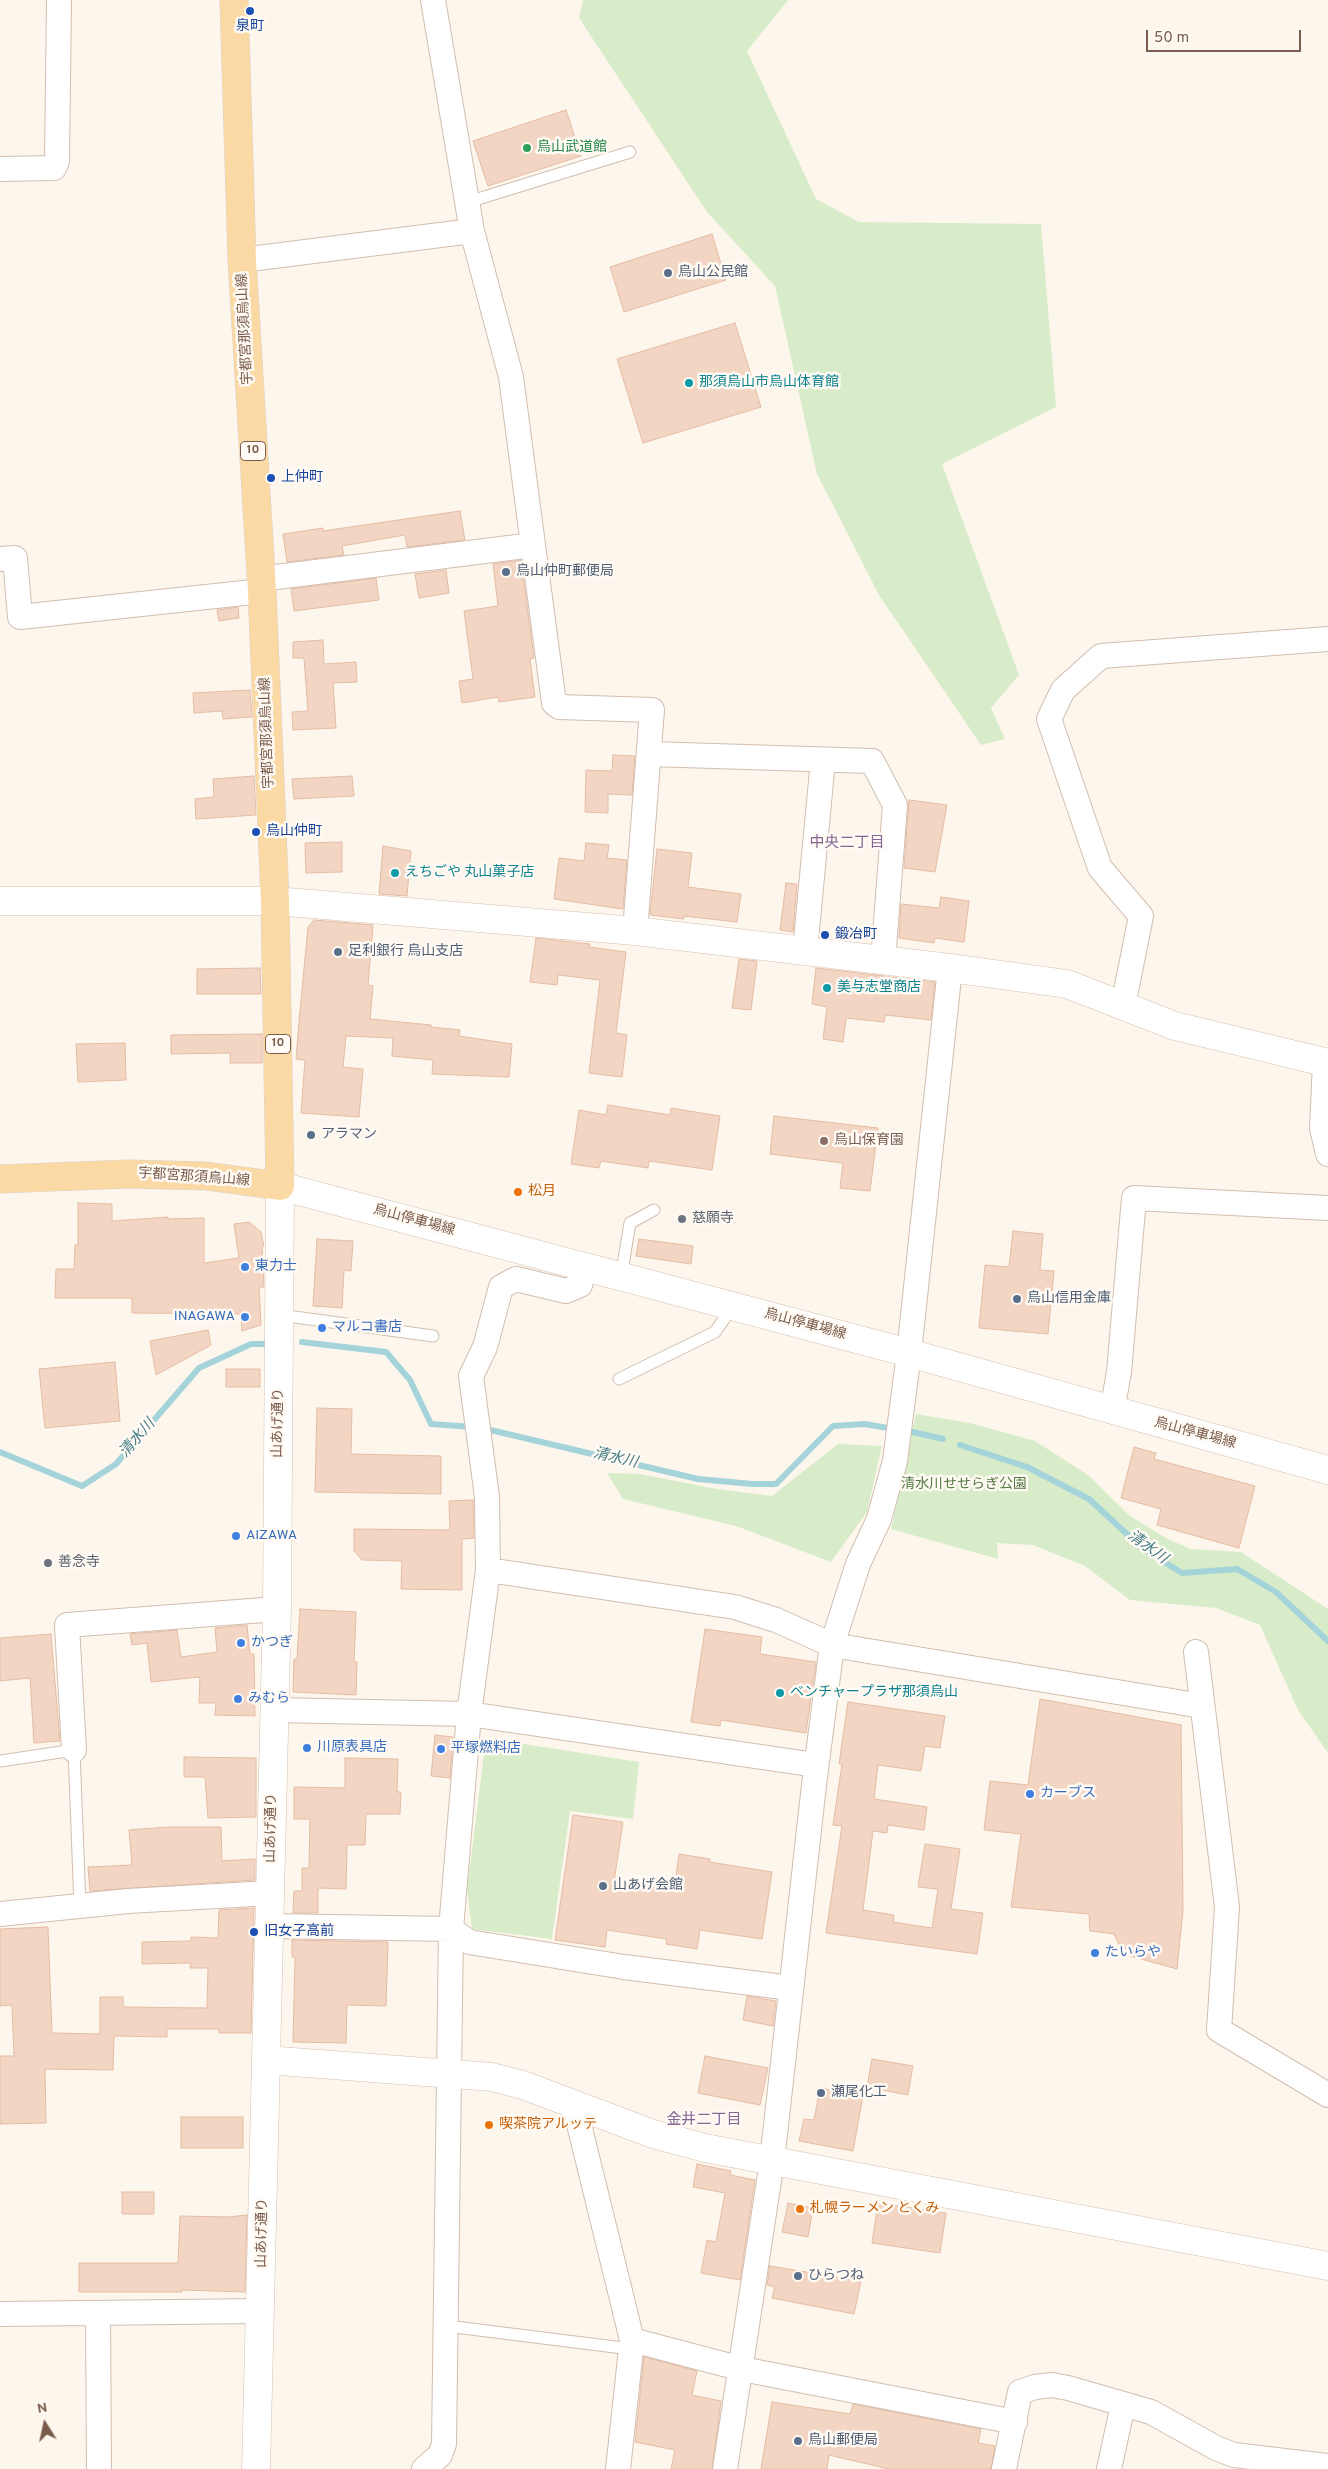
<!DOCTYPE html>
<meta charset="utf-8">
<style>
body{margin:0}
#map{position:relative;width:1328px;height:2469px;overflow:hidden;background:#fdf6ec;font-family:Overpass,sans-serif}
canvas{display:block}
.north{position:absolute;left:20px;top:2399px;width:50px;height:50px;-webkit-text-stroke:4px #fffaf3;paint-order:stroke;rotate:350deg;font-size:14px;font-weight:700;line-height:20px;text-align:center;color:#7a5c4d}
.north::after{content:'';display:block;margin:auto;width:18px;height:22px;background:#7a5c4d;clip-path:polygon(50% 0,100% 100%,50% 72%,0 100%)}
.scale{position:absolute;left:1146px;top:30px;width:155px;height:22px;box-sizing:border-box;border:2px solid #7a5c4d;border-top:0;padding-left:6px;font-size:15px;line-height:18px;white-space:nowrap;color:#7a5c4d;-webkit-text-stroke:4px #fffaf3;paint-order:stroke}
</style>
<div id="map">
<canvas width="1328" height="2469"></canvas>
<div class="north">N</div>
<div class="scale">50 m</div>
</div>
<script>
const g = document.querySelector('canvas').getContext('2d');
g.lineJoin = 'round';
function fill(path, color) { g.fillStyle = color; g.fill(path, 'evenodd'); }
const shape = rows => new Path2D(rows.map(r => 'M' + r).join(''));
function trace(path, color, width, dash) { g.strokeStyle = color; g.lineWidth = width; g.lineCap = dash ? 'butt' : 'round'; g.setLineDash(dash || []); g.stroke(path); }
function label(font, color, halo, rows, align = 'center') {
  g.font = font + ' Overpass,"Noto Sans JP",sans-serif'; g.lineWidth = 5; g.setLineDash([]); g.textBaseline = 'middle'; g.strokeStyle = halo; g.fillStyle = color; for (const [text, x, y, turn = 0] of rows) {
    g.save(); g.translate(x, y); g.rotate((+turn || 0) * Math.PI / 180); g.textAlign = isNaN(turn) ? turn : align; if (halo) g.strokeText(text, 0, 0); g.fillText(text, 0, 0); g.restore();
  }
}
fill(shape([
 [583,0,788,0,747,51,816,199,859,222,1041,224,1056,407,942,464,1019,675,991,708,1005,739,981,745,879,595,817,474,775,286,707,212,579,18],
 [916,1414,970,1423,1035,1441,1088,1475,1130,1516,1168,1539,1191,1549,1241,1552,1328,1609,1328,1753,1298,1710,1260,1625,1216,1608,1130,1600,1085,1566,1033,1545,997,1543,998,1559,891,1529],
 [838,1444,882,1446,867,1512,831,1562,736,1526,623,1499,607,1473,640,1474,717,1489,772,1496],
 [486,1738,639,1762,633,1819,570,1811,552,1939,472,1929,467,1889]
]), '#d8ecc9');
trace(shape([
 [302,1342,386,1352,410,1380,431,1424,472,1427],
 [482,1428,698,1479,752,1484,776,1484,833,1426,865,1424,894,1429],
 [904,1430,943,1439],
 [960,1445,1027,1467,1089,1499,1142,1548,1182,1573,1237,1569,1276,1592,1328,1641],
 [0,1452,82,1486,116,1464,199,1368,251,1344,263,1344]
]), '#a5d3da', 6);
const building = shape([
 [566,110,581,156,488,186,473,141,566,110],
 [712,234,726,280,624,312,610,267,712,234],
 [735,323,761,407,643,443,617,359,735,323],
 [460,511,465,540,407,547,405,535,342,546,344,555,287,562,283,534,323,528,323,531,460,511],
 [521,560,534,658,530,659,535,697,499,702,498,697,462,703,459,681,473,679,464,611,498,606,493,564,521,560],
 [446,570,449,593,419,598,415,574,446,570],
 [376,578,379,600,294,611,291,589,376,578],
 [238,607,239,618,219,621,217,610,238,607],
 [323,640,324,664,356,662,357,682,333,683,336,728,293,730,292,712,308,711,304,658,293,658,293,642,323,640],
 [250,690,252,717,223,719,222,711,194,713,193,693,250,690],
 [613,755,635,756,632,795,608,794,608,813,585,812,586,770,612,771,613,755],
 [254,776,256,815,196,819,195,799,214,797,213,779,254,776],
 [352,776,354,796,294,799,292,779,352,776],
 [909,800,947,805,935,872,904,868,909,800],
 [342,842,342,872,306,873,305,843,342,842],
 [586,843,609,845,607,858,627,860,623,909,554,899,559,858,584,861,586,843],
 [383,846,411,851,407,896,379,894,383,846],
 [657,849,692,853,688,887,741,894,737,922,684,916,684,919,650,915,657,849],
 [786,883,797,884,793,932,780,930,786,883],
 [941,897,969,901,964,942,935,938,934,943,899,938,901,904,939,908,941,897],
 [314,920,373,925,368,985,373,986,370,1019,431,1025,431,1027,460,1030,459,1036,512,1044,509,1077,432,1074,433,1060,392,1056,393,1038,346,1036,343,1067,363,1069,359,1117,301,1113,305,1060,296,1059,300,1011,308,927,314,920],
 [536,938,590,944,589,947,626,952,616,1033,627,1035,622,1077,589,1073,600,980,558,975,557,985,530,982,536,938],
 [739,959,757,961,751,1010,732,1008,739,959],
 [260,968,261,994,197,994,197,969,260,968],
 [816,968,935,982,931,1020,885,1015,884,1022,846,1018,843,1042,823,1039,827,1007,812,1004,816,968],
 [262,1034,262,1063,230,1063,230,1053,171,1054,171,1035,262,1034],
 [125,1043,126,1080,78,1082,76,1044,125,1043],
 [608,1105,670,1115,671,1108,720,1116,712,1170,649,1161,648,1168,601,1161,599,1168,571,1164,579,1110,606,1115,608,1105],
 [774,1116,878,1128,870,1191,840,1188,843,1163,770,1154,774,1116],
 [78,1203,112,1204,112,1221,168,1217,168,1219,204,1218,204,1263,239,1258,234,1224,249,1222,261,1232,264,1246,262,1247,264,1287,259,1287,261,1325,242,1331,241,1314,132,1313,132,1298,55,1298,56,1269,74,1269,75,1245,78,1245,78,1203],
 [1013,1231,1043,1234,1040,1270,1054,1271,1048,1334,979,1328,985,1265,1009,1267,1013,1231],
 [317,1239,353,1241,351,1271,344,1270,342,1308,313,1306,317,1239],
 [639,1239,693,1246,691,1264,636,1256,639,1239],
 [208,1330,211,1345,156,1375,150,1341,208,1330],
 [115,1362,120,1421,45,1428,39,1369,115,1362],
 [226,1369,260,1369,260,1387,226,1387,226,1369],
 [317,1408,352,1409,351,1454,441,1456,441,1494,315,1492,317,1408],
 [1134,1447,1156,1453,1154,1459,1255,1486,1239,1548,1157,1525,1161,1509,1121,1498,1134,1447],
 [473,1500,474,1538,462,1539,462,1590,401,1589,402,1561,362,1560,354,1551,354,1529,450,1530,449,1501,473,1500],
 [300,1609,356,1612,354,1662,357,1662,356,1695,293,1692,294,1659,297,1659,300,1609],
 [247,1625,250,1654,254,1654,255,1716,215,1715,216,1703,199,1703,200,1677,151,1682,147,1643,132,1645,130,1634,177,1630,181,1657,217,1652,215,1628,247,1625],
 [705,1629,762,1637,760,1654,816,1662,806,1733,721,1720,720,1726,691,1722,705,1629],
 [51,1634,60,1741,34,1743,30,1678,0,1681,0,1638,51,1634],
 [1040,1699,1181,1725,1183,1910,1177,1969,1123,1954,1114,1934,1090,1931,1089,1914,1011,1907,1021,1834,984,1830,990,1781,1028,1785,1040,1699],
 [848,1702,945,1716,940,1748,925,1746,921,1771,878,1765,874,1799,927,1807,924,1830,888,1825,887,1833,873,1831,863,1910,894,1915,893,1922,932,1928,938,1889,918,1887,925,1844,960,1849,951,1909,983,1913,977,1954,826,1933,842,1826,833,1825,842,1764,839,1764,848,1702],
 [435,1735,453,1737,450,1778,431,1776,435,1735],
 [184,1757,256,1758,256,1817,208,1818,205,1777,184,1777,184,1757],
 [345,1758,398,1759,397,1792,401,1792,400,1814,366,1814,365,1845,347,1845,346,1889,318,1888,318,1913,293,1913,294,1891,302,1891,302,1868,309,1868,310,1819,294,1819,294,1787,345,1788,345,1758],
 [573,1815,623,1822,614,1882,674,1890,679,1854,710,1859,710,1862,772,1872,762,1939,700,1930,697,1949,666,1944,667,1939,607,1930,605,1947,555,1940,573,1815],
 [169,1827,221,1827,222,1861,255,1859,255,1880,90,1891,88,1867,132,1865,129,1830,169,1827],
 [254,1908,251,2033,219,2033,219,2029,167,2029,167,2037,114,2036,113,2070,45,2069,46,2123,0,2124,0,2056,14,2056,12,2005,0,2006,0,1929,48,1927,52,2033,100,2034,100,1997,123,1997,123,2007,207,2008,208,1968,190,1968,191,1963,142,1964,142,1942,191,1941,191,1937,218,1938,219,1910,254,1908],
 [292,1940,388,1942,386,2006,347,2005,346,2043,293,2042,295,1957,292,1957,292,1940],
 [747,1996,776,2001,773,2026,743,2020,747,1996],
 [705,2056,768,2068,760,2105,698,2093,705,2056],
 [872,2059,913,2066,908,2095,867,2087,872,2059],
 [820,2088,863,2096,853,2151,799,2141,804,2119,814,2120,820,2088],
 [181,2117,243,2117,243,2148,181,2148,181,2117],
 [697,2164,731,2171,730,2175,755,2180,740,2280,701,2273,707,2240,716,2242,725,2193,693,2187,697,2164],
 [122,2192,154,2192,154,2214,122,2214,122,2192],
 [788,2203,813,2208,808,2237,782,2232,788,2203],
 [878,2203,946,2213,940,2253,872,2243,878,2203],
 [247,2215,245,2292,182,2290,182,2292,79,2292,79,2263,178,2263,180,2216,228,2217,247,2215],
 [770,2266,861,2281,854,2314,772,2298,775,2287,767,2285,770,2266],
 [644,2357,697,2371,692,2395,721,2401,712,2469,671,2469,675,2450,635,2442,644,2357],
 [772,2402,850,2414,853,2404,981,2429,978,2443,995,2446,991,2469,889,2469,829,2455,827,2469,761,2469,772,2402]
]);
fill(building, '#f3d5c3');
trace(building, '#e6bba3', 1);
const lane = shape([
 [468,202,630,152],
 [621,1277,630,1223,654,1210],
 [280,1315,433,1336],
 [619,1379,715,1332,733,1306],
 [0,1761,74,1750,80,1906],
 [447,2326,631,2349]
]);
const street = shape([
 [433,0,472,231],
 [0,169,54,168,57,161,59,0],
 [242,260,472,231,511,377,533,545],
 [0,559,15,558,20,617,262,591],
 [260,579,533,545,554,703,559,707,652,710,635,931],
 [650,754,872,761,895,805,883,961],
 [805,951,823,760],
 [1123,1006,1141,916,1100,868,1049,719,1063,690,1101,656,1328,639],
 [1325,1063,1322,1128,1328,1154],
 [585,1267,580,1285,566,1291,516,1279,501,1287,485,1347,471,1376,487,1497,488,1570,469,1714,451,1929,469,1942,624,1967,791,1988],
 [1112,1411,1119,1372,1134,1198,1328,1208],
 [488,1570,735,1607,776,1620,832,1645,1202,1706],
 [1196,1652,1227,1907,1219,2030,1328,2095],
 [274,1710,469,1714,816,1765],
 [74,1750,67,1625,277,1609],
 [0,1914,128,1901,271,1893],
 [270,1926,451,1929,444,2444,440,2455,424,2469],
 [574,2104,632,2340,618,2469],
 [98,2313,99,2469],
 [0,2314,261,2311],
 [632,2340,742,2369,1015,2422],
 [725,2469,772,2161,814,1785,832,1645,858,1564,879,1519,895,1461,909,1353,950,968],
 [1004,2469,1020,2392,1035,2387,1052,2385,1068,2388,1151,2412,1216,2448,1234,2455,1328,2466],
 [1109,2469,1123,2405]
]);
const secondary = shape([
 [0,901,275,901,635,931,950,968,1067,984,1175,1026,1328,1063],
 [266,2060,492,2077,523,2085,653,2134,705,2148,1328,2266],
 [256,2469,277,1609,280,1186,909,1353,1328,1470]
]);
const primary = shape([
 [0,1179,128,1174,166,1175,206,1176,280,1186,275,901,262,591,242,260,234,0]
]);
trace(lane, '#d1beb0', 13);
trace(street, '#d1beb0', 26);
trace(secondary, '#d6c0b0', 29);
trace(primary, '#dad1cd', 29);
trace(lane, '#fff', 11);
trace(street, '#fff', 24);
trace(secondary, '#fff', 28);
trace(primary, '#fbd9a5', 28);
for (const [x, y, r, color] of [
 [250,11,5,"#1a4fb4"],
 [527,148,5,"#2e9e5b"],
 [668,273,5,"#5c6f8a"],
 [689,383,5,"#0f9aa8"],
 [271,478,5,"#1a4fb4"],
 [506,572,5,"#5c6f8a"],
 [256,832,5,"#1a4fb4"],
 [395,873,5,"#0f9aa8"],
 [825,935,5,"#1a4fb4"],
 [338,952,5,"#5c6f8a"],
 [827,988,5,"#0f9aa8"],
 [311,1135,5,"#5c6f8a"],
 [824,1141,5,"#8d6e63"],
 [518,1192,5,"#e8710a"],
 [682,1219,5,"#6b7280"],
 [245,1267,5,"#3f7fe0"],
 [1017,1299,5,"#5c6f8a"],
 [245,1317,5,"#3f7fe0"],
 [322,1328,5,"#3f7fe0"],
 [236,1536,5,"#3f7fe0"],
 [48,1563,5,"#6b7280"],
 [241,1643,5,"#3f7fe0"],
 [780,1693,5,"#0f9aa8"],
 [238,1699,5,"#3f7fe0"],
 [307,1748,5,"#3f7fe0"],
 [441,1749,5,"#3f7fe0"],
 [1030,1794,5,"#3f7fe0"],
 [603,1886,5,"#5c6f8a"],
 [254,1932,5,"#1a4fb4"],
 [1095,1953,5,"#3f7fe0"],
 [821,2093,5,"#5c6f8a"],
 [489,2125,5,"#e8710a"],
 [800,2209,5,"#e8710a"],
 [798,2276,5,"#5c6f8a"],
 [798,2441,5,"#5c6f8a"]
]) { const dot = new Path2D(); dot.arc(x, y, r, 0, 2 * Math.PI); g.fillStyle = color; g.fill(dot); trace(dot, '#fffaf3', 2); }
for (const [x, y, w] of [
 [253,451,25],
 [278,1044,25]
]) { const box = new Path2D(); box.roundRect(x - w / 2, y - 9.5, w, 19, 4); g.fillStyle = '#fffaf3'; g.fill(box); trace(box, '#7a5c4d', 1); }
label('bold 12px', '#7a5c4d', null, [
 ["10",253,451],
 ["10",278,1044]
]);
label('14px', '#164399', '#fffaf3', [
 ["泉町",250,27,"center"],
 ["上仲町",281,478],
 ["烏山仲町",266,832],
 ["鍛冶町",835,935],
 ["旧女子高前",264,1932]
], 'left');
label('14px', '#27864d', '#fffaf3', [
 ["烏山武道館",537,148]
], 'left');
label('14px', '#4e5e75', '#fffaf3', [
 ["烏山公民館",678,273],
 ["烏山仲町郵便局",516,572],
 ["足利銀行 烏山支店",348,952],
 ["アラマン",321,1135],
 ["烏山信用金庫",1027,1299],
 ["山あげ会館",613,1886],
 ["瀬尾化工",831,2093],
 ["ひらつね",808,2276],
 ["烏山郵便局",808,2441]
], 'left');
label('14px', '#7a5c4d', '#fffaf3', [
 ["宇都宮那須烏山線",246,329,-93],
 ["宇都宮那須烏山線",268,733,-92],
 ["宇都宮那須烏山線",194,1178,4],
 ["烏山停車場線",414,1221,15],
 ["烏山停車場線",805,1325,15],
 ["山あげ通り",279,1423,-89],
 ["烏山停車場線",1195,1434,15],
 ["山あげ通り",272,1828,-89],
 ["山あげ通り",263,2233,-89]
]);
label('14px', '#0d838f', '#fffaf3', [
 ["那須烏山市烏山体育館",699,383],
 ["えちごや 丸山菓子店",405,873],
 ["美与志堂商店",837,988],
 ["ベンチャープラザ那須烏山",790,1693]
], 'left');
label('14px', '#785e54', '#fffaf3', [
 ["烏山保育園",834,1141]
], 'left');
label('14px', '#c56008', '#fffaf3', [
 ["松月",528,1192],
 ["喫茶院アルッテ",499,2125],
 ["札幌ラーメン とくみ",810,2209]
], 'left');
label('14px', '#5b616d', '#fffaf3', [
 ["慈願寺",692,1219],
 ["善念寺",58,1563]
], 'left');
label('14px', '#366cbe', '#fffaf3', [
 ["東力士",255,1267],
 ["INAGAWA",235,1317,"right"],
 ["マルコ書店",332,1328],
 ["AIZAWA",246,1536],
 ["かつぎ",251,1643],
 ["みむら",248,1699],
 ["川原表具店",317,1748],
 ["平塚燃料店",451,1749],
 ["カーブス",1040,1794],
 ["たいらや",1105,1953]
], 'left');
label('14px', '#537a41', '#fffaf3', [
 ["清水川せせらぎ公園",964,1485]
]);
label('15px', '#846695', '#fffaf3', [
 ["中央二丁目",847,844],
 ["金井二丁目",704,2121]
]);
label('italic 15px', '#437c86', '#fffaf3', [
 ["清水川",138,1439,-49],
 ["清水川",615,1459,13],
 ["清水川",1147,1548,36]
]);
</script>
